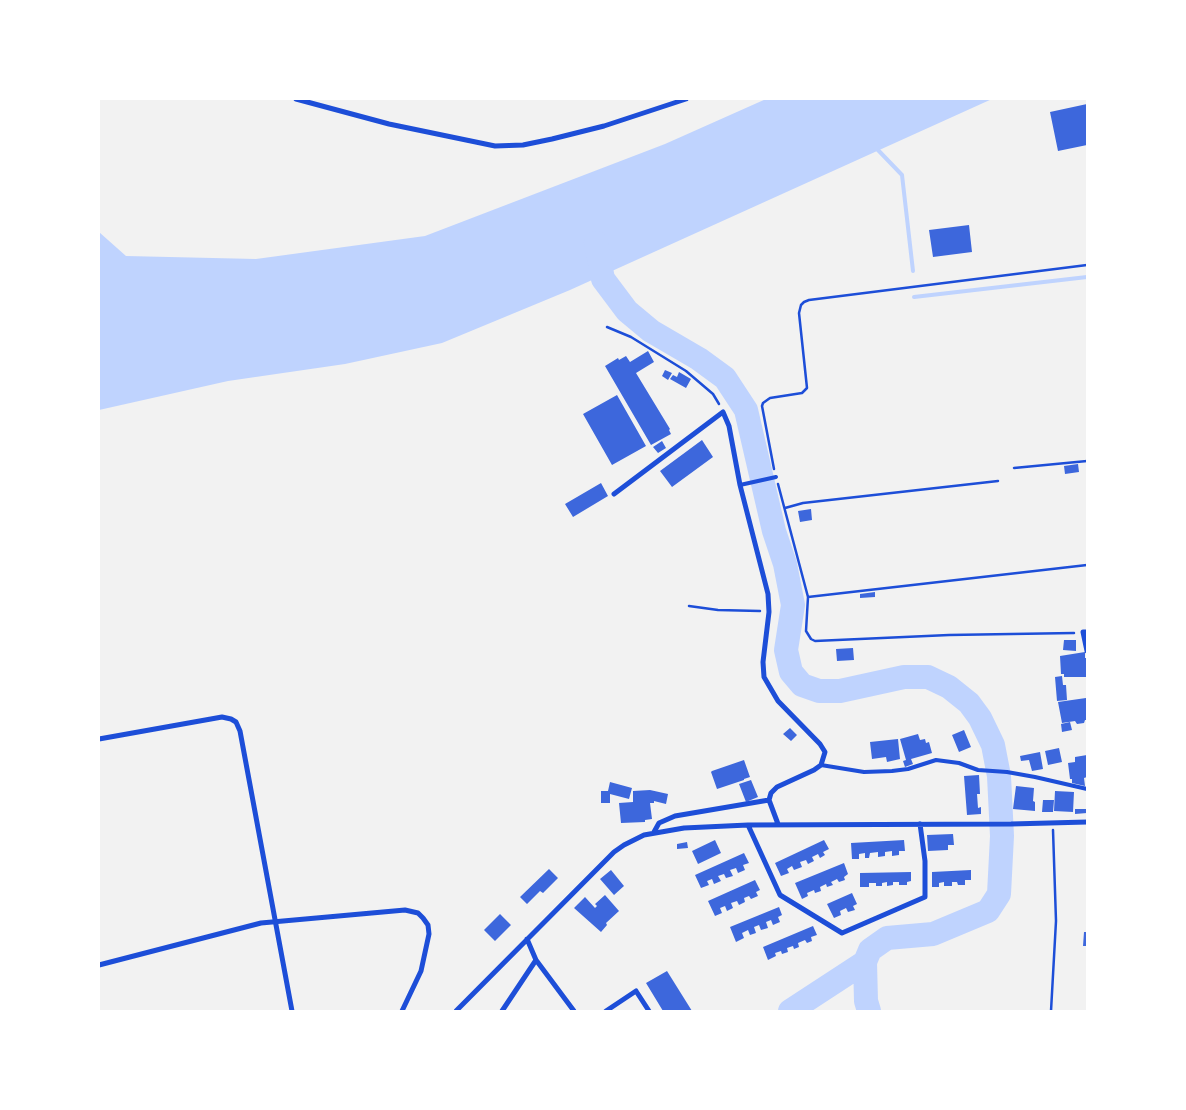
<!DOCTYPE html>
<style>
body{margin:0}
#map{position:relative;width:1186px;height:1110px;overflow:hidden;background:#f2f2f2;font-family:"Libre Baskerville",serif}
canvas{display:block}
.frame{position:absolute;inset:0;border:100px solid #fff;pointer-events:none}
</style>
<div id="map">
<canvas width="1186" height="1110"></canvas>
<div class="frame"></div>
</div>
<script>
const g = document.querySelector('canvas').getContext('2d');
g.lineJoin = 'round';
function fill(path, color) { g.fillStyle = color; g.fill(path, 'evenodd'); }
const shape = rows => new Path2D(rows.map(r => 'M' + r).join(''));
function trace(path, color, width, dash) { g.strokeStyle = color; g.lineWidth = width; g.lineCap = dash ? 'butt' : 'round'; g.setLineDash(dash || []); g.stroke(path); }
fill(shape([
 [766,99,992,99,570,290,442,343,345,364,228,381,99,410,99,232,126,256,256,259,425,236,665,144]
]), '#bfd3fe');
trace(shape([
 [877,149,902,175,913,271],
 [914,297,1087,277]
]), '#bfd3fe', 4);
trace(shape([
 [596,243,603,279,627,311,651,331,699,359,725,378,746,410,774,531,785,564,793,605,786,650,791,672,802,685,819,691,840,691,904,677,928,677,949,687,969,703,980,718,993,745,999,776,1002,836,999,894,988,911,933,934,887,938,870,950,865,962,866,1001,869,1011],
 [790,1011,865,962]
]), '#bfd3fe', 24);
fill(shape([
 [1087,104,1087,145,1058,151,1050,112],
 [969,225,972,252,933,257,929,230],
 [648,351,654,362,636,373,670,429,669,430,671,434,651,445,605,366,618,358,619,360,626,356,630,362],
 [665,370,672,373,668,380,662,376],
 [679,372,691,379,686,388,670,379,673,375,677,377],
 [617,395,646,446,612,465,583,414],
 [702,440,713,457,672,487,660,471],
 [662,441,666,448,658,453,653,447],
 [1078,464,1079,472,1065,474,1064,466],
 [601,483,608,496,573,517,565,504],
 [811,509,812,520,800,522,798,511],
 [875,592,875,597,860,598,860,594],
 [1064,640,1076,640,1076,651,1063,650],
 [853,648,854,660,837,661,836,649],
 [1085,652,1085,658,1087,658,1087,677,1064,677,1064,674,1061,674,1060,656],
 [1062,676,1063,685,1066,685,1067,700,1057,701,1055,677],
 [1086,698,1087,720,1085,720,1084,723,1077,724,1075,721,1062,723,1058,702],
 [1070,722,1072,730,1062,732,1061,724],
 [790,728,797,735,791,741,783,734],
 [964,730,971,747,959,752,952,735],
 [918,734,920,740,925,739,926,743,929,742,932,753,911,759,913,764,905,767,903,761,906,760,900,739],
 [898,739,900,759,887,762,886,757,872,759,870,742],
 [1059,748,1062,762,1048,765,1045,751],
 [1040,752,1043,769,1032,771,1029,760,1021,761,1020,756],
 [1087,755,1087,777,1084,778,1085,786,1072,783,1072,779,1070,779,1068,763,1075,762,1075,757],
 [744,760,750,777,744,779,744,780,717,789,711,772,712,771],
 [979,775,980,794,977,794,978,808,981,807,981,814,967,815,964,776],
 [751,780,758,797,746,802,739,784],
 [610,782,632,788,629,799,610,794,610,803,601,803,601,791,608,791],
 [1016,786,1034,788,1033,801,1035,802,1035,811,1013,809],
 [650,790,668,794,666,804,654,801,654,803,650,803,652,819,645,820,645,822,621,823,619,803,633,802,633,791],
 [1055,791,1074,792,1073,812,1054,811],
 [1043,800,1054,800,1053,812,1042,812],
 [1075,809,1087,809,1087,813,1075,814],
 [953,834,954,845,948,845,948,850,928,851,927,835],
 [715,840,721,853,698,864,692,851],
 [824,840,829,849,823,852,825,855,820,858,818,854,812,857,814,861,808,864,806,860,800,862,802,867,794,870,792,866,787,869,789,873,781,876,775,863],
 [904,840,905,851,899,851,899,855,892,856,892,851,885,852,885,856,878,857,878,852,870,853,869,858,865,858,865,853,859,854,859,859,852,859,851,843],
 [687,842,688,848,677,849,677,844],
 [744,853,749,863,743,865,745,870,738,873,736,868,730,870,733,876,726,878,724,874,718,876,721,881,714,884,712,879,707,881,709,885,701,888,695,875],
 [844,863,848,874,844,877,845,880,839,882,837,879,831,882,833,885,827,887,826,884,820,887,821,891,815,893,814,890,807,893,808,896,802,899,795,883],
 [549,869,558,878,543,893,540,891,527,904,520,897],
 [611,870,624,886,614,895,600,879],
 [971,870,971,880,965,880,965,885,958,885,957,882,952,882,952,886,944,886,944,882,939,883,939,887,932,887,932,872],
 [911,872,911,881,907,882,907,885,899,885,899,882,893,882,893,885,887,886,887,882,882,883,882,886,876,886,876,883,869,883,869,887,860,887,860,873],
 [755,880,760,890,756,892,758,896,751,899,749,896,744,898,745,902,739,905,737,901,731,903,733,908,727,911,725,906,720,908,722,913,715,916,708,901],
 [852,893,857,904,853,906,855,910,848,912,846,908,840,911,841,915,834,918,827,904],
 [605,895,619,911,606,923,607,925,601,932,574,908,585,897,595,908,597,906,595,904],
 [779,907,782,915,778,917,780,922,773,925,771,920,766,922,768,928,761,930,759,925,754,927,756,933,750,935,748,930,742,933,744,938,736,942,730,927],
 [500,914,511,925,495,941,484,930],
 [813,926,817,935,811,937,812,941,807,943,805,940,798,943,799,947,794,949,793,946,787,948,788,952,782,954,781,951,775,953,776,956,768,960,763,947],
 [1084,932,1087,932,1087,946,1083,946],
 [667,971,692,1011,663,1011,646,983]
]), '#3d67dc');
trace(shape([
 [607,327,631,337,686,371,713,394,719,404],
 [1014,468,1087,461],
 [774,469,762,406,763,403,770,398,802,393,807,388,799,313,801,305,804,302,809,300,1087,265],
 [778,484,808,597,806,631,811,639,815,641,949,635,1074,633],
 [785,508,803,503,998,481],
 [808,597,1087,565],
 [689,606,718,610,760,611],
 [1051,1011,1056,921,1053,830]
]), '#1d4ed8', 2.5);
trace(shape([
 [740,485,776,477],
 [821,765,864,772,892,771,908,769,936,760,959,763,978,770,1007,772,1035,777,1087,789]
]), '#1d4ed8', 4);
trace(shape([
 [296,99,389,124,495,146,523,145,552,139,604,126,686,99],
 [614,494,723,412,729,426,740,485,768,594,769,612,763,662,764,677,778,701,820,744,825,752,821,765,814,770,777,787,771,793,769,800,675,816,659,823,654,832],
 [1087,632,1083,632,1087,651],
 [99,739,222,717,231,719,236,722,240,731,292,1011],
 [769,800,778,824],
 [748,825,780,895,842,933,925,897,925,861,920,824],
 [527,939,536,960,574,1011],
 [99,965,261,923,405,910,418,913,423,918,428,925,429,934,421,971,402,1011],
 [456,1011,614,852,624,845,644,835,684,828,748,825,1011,824,1087,822],
 [502,1011,536,960],
 [606,1011,636,991,649,1011]
]), '#1d4ed8', 5);
</script>
